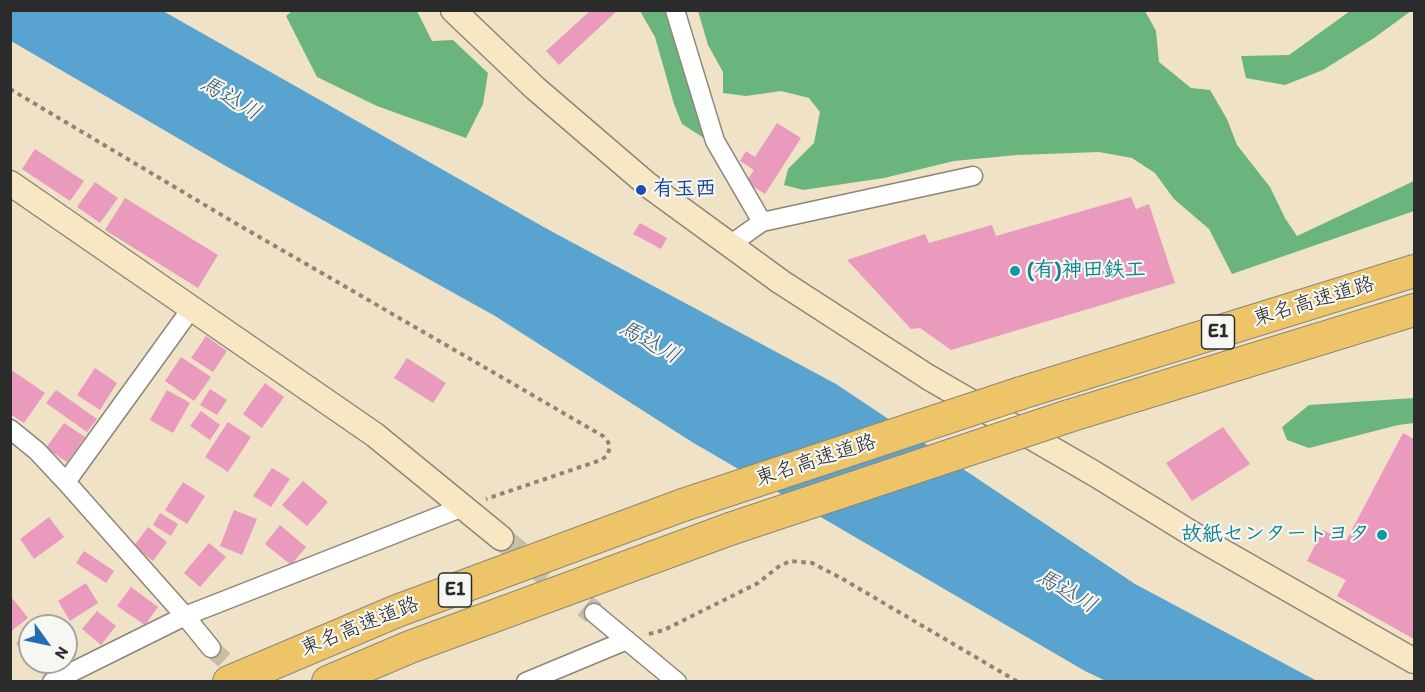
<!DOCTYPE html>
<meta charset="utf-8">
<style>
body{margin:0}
#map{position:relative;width:1425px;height:692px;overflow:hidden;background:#efe2c6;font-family:Itim,sans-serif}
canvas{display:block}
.frame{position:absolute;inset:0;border:12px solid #2b2b2b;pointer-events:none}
.north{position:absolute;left:18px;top:614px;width:60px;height:60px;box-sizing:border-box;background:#f6f6f2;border:2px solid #a5a5a2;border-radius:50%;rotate:123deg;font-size:16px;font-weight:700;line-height:24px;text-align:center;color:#2b2b2b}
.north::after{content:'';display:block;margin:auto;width:21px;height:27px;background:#1f6fb2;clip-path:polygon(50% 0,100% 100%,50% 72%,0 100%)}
</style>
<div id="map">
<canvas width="1425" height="692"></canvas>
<div class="frame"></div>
<div class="north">N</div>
</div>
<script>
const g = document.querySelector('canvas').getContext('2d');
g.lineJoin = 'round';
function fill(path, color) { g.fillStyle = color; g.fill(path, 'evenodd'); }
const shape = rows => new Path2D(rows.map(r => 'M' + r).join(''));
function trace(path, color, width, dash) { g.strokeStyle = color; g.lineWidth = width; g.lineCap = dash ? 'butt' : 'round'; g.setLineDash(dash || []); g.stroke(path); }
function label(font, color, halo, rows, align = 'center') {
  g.font = font + ' Itim,"Klee One",sans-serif'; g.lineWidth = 4.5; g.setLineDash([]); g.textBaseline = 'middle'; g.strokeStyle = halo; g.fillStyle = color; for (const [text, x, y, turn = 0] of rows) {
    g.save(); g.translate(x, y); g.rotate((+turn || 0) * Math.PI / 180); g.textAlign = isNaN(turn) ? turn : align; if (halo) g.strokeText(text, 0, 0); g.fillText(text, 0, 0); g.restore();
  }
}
fill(shape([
 [293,10,417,11,432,41,453,40,488,73,483,104,466,138,377,106,317,77,286,16],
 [640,11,665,11,707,140,682,124,674,104,655,37],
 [698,11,1145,11,1156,31,1159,62,1191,88,1210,90,1227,119,1237,145,1270,187,1285,218,1297,236,1414,181,1414,211,1232,274,1209,229,1174,199,1155,173,1132,158,1099,152,1017,155,954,161,884,178,803,190,784,185,788,169,814,143,820,112,809,98,781,91,746,96,723,93,723,72,708,45],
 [1350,11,1411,11,1374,38,1323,70,1285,85,1246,78,1241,56,1289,55],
 [1414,398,1414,423,1398,425,1309,448,1287,440,1282,427,1309,405]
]), '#69b57d');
fill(shape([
 [11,11,163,11,549,230,836,384,1135,584,1317,681,1106,681,1085,671,692,442,495,316,224,165,11,41]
]), '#58a3d0');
fill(shape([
 [591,10,618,10,559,65,546,51],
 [777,123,801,138,765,194,746,182,754,170,740,161,746,151,755,157],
 [35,149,84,181,70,201,22,169],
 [95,182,118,198,100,223,77,207],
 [1131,197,1136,209,1149,204,1175,283,951,350,920,328,911,329,847,260,925,234,929,243,992,225,996,236],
 [125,198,218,255,198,288,105,230],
 [640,223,667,238,661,249,633,234],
 [206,336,227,351,213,372,191,358],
 [181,357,211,377,194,401,165,381],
 [407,358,446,383,433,403,394,378],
 [95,368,117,383,100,410,77,395],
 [10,369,45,393,24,423,10,414],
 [265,383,284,397,262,428,243,414],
 [210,389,227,400,217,415,200,405],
 [56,390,97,419,87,432,46,403],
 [167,390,190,403,173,433,150,420],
 [201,411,220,425,210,440,190,426],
 [228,422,251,437,228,472,205,457],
 [64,423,85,437,67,462,46,448],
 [1223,427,1250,464,1192,501,1166,463],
 [1403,433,1414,439,1414,639,1337,596,1346,580,1307,561,1323,530,1346,541],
 [272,468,290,479,271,507,253,496],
 [303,481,328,502,307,526,282,505],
 [183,482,205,496,187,524,165,510],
 [234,510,257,519,242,555,220,546],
 [160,513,178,524,171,536,153,525],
 [49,517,64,537,34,559,20,539],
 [280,525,306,547,291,565,265,544],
 [148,527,167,542,153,561,134,546],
 [209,543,226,557,200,587,184,573],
 [84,551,114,571,106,583,76,563],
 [86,583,98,603,70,621,58,601],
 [131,587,158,607,145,625,117,606],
 [13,599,28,618,10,632,10,600],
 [97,611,116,626,101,645,82,629],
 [30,632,30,662,46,662,36,669,16,643]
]), '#ea9abd');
trace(shape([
 [211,648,248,681]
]), '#c8bda7', 18, [18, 9]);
trace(shape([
 [501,538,594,613]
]), '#c8bda7', 24, [24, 12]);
const street = shape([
 [675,10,715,141,762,222,731,244],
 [762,222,973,176],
 [10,429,37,451,66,482,185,616,211,648],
 [66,482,191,309],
 [594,613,677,682],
 [52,682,185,616,463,507],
 [526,682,627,640]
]);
const secondary = shape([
 [453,10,535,88,648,185,781,282,928,377,1095,474,1199,538,1414,661],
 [10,183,375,435,501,538]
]);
const highway = shape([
 [1021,393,1414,271],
 [1069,416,1414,310],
 [229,682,397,611,683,505],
 [328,682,410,647,730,529]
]);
trace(street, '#8d8678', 21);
trace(secondary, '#8d8678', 27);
trace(highway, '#8d8678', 34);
trace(shape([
 [10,89,225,217,603,436,608,442,610,447,607,456,601,460,486,499],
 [649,634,664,630,758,583,778,567,790,561,812,563,841,578,1018,682]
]), '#8d8678', 4, [4.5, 4.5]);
trace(street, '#fff', 18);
trace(secondary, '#f8e7c3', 24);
trace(highway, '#eec469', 32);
const highwayBridge = shape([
 [683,505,1021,393],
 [730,529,1069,416]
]);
trace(highwayBridge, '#8d8678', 34, []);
trace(highwayBridge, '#eec469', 32);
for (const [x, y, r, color] of [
 [641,190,6,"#1a4fb4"],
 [1015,271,6,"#0f9aa8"],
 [1382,535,6,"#0f9aa8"]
]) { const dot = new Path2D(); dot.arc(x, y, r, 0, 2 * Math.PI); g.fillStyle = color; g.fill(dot); trace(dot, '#f6f6f2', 2); }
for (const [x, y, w] of [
 [1218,332,33],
 [455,590,33]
]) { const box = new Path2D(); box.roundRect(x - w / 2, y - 17, w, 34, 4.5); g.fillStyle = '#f6f6f2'; g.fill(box); trace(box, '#2b2b2b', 1.5); }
label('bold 20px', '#2b2b2b', null, [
 ["E1",1218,332],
 ["E1",455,590]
]);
label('bold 21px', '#164399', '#f6f6f2', [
 ["有玉西",653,190]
], 'left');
label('bold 21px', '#0d838f', '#f6f6f2', [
 ["(有)神田鉄工",1027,271],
 ["故紙センタートヨタ",1370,535,"right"]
], 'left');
label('21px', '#2b2b2b', '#f6f6f2', [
 ["東名高速道路",1314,302,-17],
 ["東名高速道路",816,461,-18],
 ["東名高速道路",360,627,-22]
]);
label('italic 22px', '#3d5b6d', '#f6f6f2', [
 ["馬込川",230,99,30],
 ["馬込川",649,343,29],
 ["馬込川",1066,592,30]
]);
</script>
